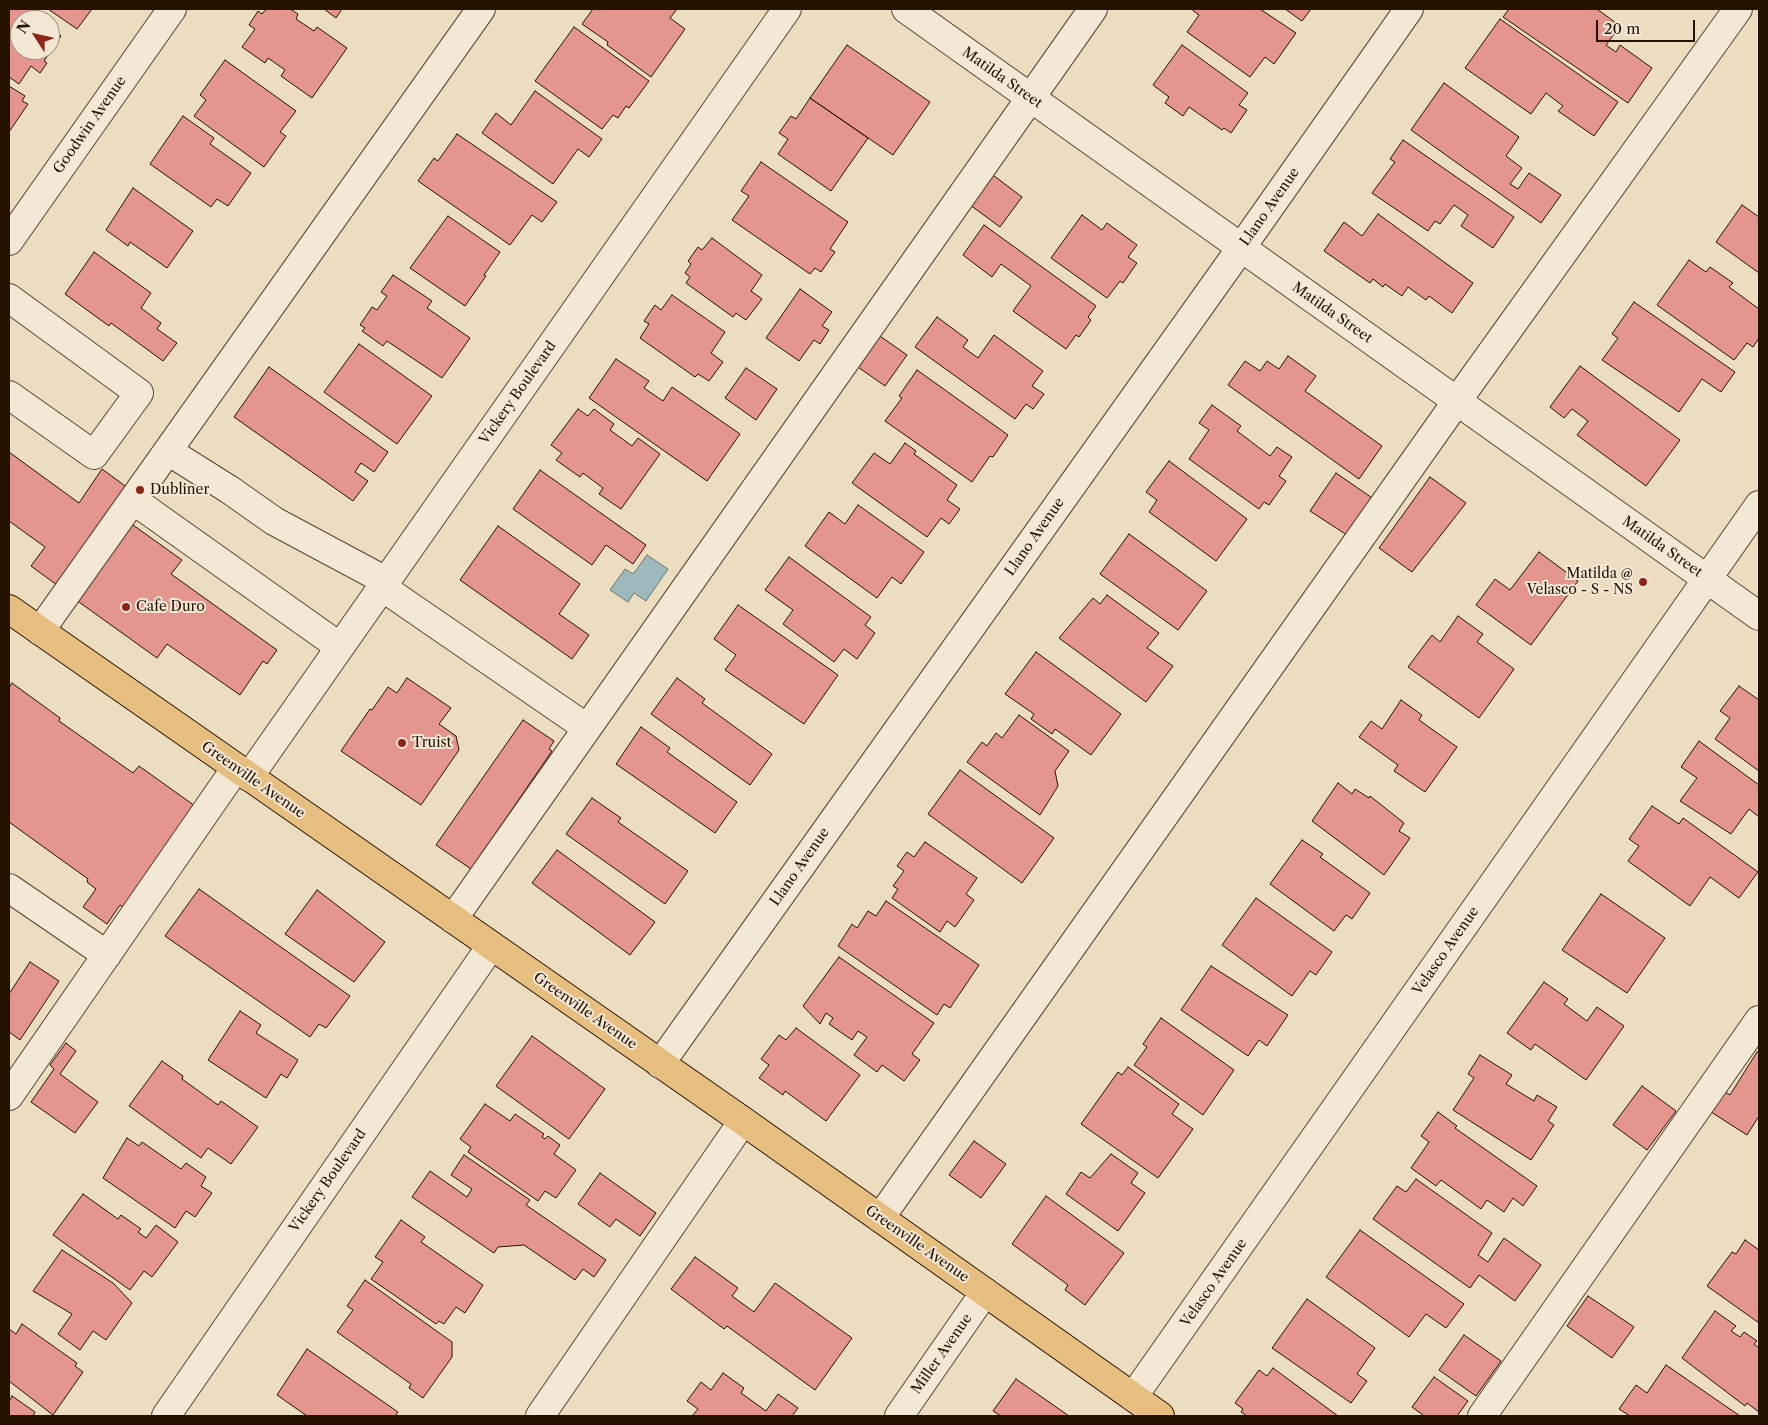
<!DOCTYPE html>
<style>
body{margin:0}
#map{position:relative;width:1768px;height:1425px;overflow:hidden;background:#ecdcc0;font-family:"Libre Caslon Text",serif}
canvas{display:block}
.frame{position:absolute;inset:0;border:10px solid #261200;pointer-events:none}
.north{position:absolute;left:10px;top:10px;width:50px;height:50px;box-sizing:border-box;background:#f3e8d6;border:1px solid #a19280;border-radius:50%;rotate:305deg;font-size:14px;font-weight:700;line-height:20px;text-align:center;color:#261200}
.north::after{content:'';display:block;margin:auto;width:18px;height:22px;background:#8f2418;clip-path:polygon(50% 0,100% 100%,50% 72%,0 100%)}
.scale{position:absolute;left:1596px;top:20px;width:99px;height:22px;box-sizing:border-box;border:2px solid #261200;border-top:0;padding-left:6px;font-size:15px;line-height:18px;white-space:nowrap;color:#261200;-webkit-text-stroke:4px #f3e8d6;paint-order:stroke}
</style>
<div id="map">
<canvas width="1768" height="1425"></canvas>
<div class="frame"></div>
<div class="north">N</div>
<div class="scale">20 m</div>
</div>
<script>
const g = document.querySelector('canvas').getContext('2d');
g.lineJoin = 'round';
function fill(path, color) { g.fillStyle = color; g.fill(path, 'evenodd'); }
const shape = rows => new Path2D(rows.map(r => 'M' + r).join(''));
function trace(path, color, width, dash) { g.strokeStyle = color; g.lineWidth = width; g.lineCap = dash ? 'butt' : 'round'; g.setLineDash(dash || []); g.stroke(path); }
function label(font, color, halo, rows, align = 'center') {
  g.font = font + ' "Libre Caslon Text",serif'; g.lineWidth = 4; g.setLineDash([]); g.textBaseline = 'middle'; g.strokeStyle = halo; g.fillStyle = color; for (const [text, x, y, turn = 0] of rows) {
    g.save(); g.translate(x, y); g.rotate((+turn || 0) * Math.PI / 180); g.textAlign = isNaN(turn) ? turn : align; if (halo) g.strokeText(text, 0, 0); g.fillText(text, 0, 0); g.restore();
  }
}
const water = shape([
 [647,555,668,569,646,601,634,593,628,602,610,590,625,569,633,574,647,555]
]);
fill(water, '#9db9bd');
trace(water, '#6d7671', 1);
const building = shape([
 [9,9,32,9,35,11,32,15,39,20,20,20,20,50,50,50,50,28,61,36,44,61,47,63,40,73,31,66,19,84,9,77,9,9],
 [48,9,92,9,77,29,48,9],
 [266,9,290,9,298,14,296,19,314,31,317,27,347,48,312,98,281,76,285,70,268,58,265,63,242,47,255,29,249,25,258,11,262,14,266,9],
 [324,9,342,9,336,18,324,9],
 [593,9,677,9,670,18,685,29,651,77,607,45,608,42,582,24,593,9],
 [1191,9,1260,9,1296,33,1274,64,1265,57,1250,77,1187,32,1199,15,1191,9],
 [1285,9,1311,9,1302,21,1285,9],
 [1509,9,1597,9,1620,26,1606,45,1616,52,1620,45,1652,68,1628,103,1503,17,1509,9],
 [1500,19,1618,102,1594,136,1558,111,1563,106,1546,93,1531,114,1465,68,1500,19],
 [574,27,649,81,629,108,626,106,618,118,613,115,602,129,535,81,574,27],
 [847,45,930,102,893,155,810,98,847,45],
 [1182,45,1248,93,1239,105,1247,110,1231,133,1224,128,1222,130,1189,107,1183,116,1165,103,1169,97,1153,85,1182,45],
 [225,60,296,111,280,132,286,136,264,167,194,116,206,100,200,95,225,60],
 [1444,83,1519,137,1506,156,1522,168,1510,184,1518,189,1529,173,1561,195,1541,223,1411,130,1444,83],
 [9,86,25,96,22,101,28,104,9,132,9,86],
 [535,91,602,139,589,157,578,149,553,184,482,133,496,113,511,125,535,91],
 [810,98,868,138,831,191,778,154,788,139,779,133,791,116,796,119,810,98],
 [183,116,214,138,210,144,251,173,228,206,217,199,211,207,150,164,183,116],
 [457,134,557,202,542,222,532,215,510,245,418,181,434,158,438,161,457,134],
 [1403,140,1514,217,1493,248,1461,226,1468,215,1454,205,1440,224,1435,221,1428,231,1372,193,1395,162,1390,159,1403,140],
 [761,162,848,222,830,249,835,252,821,272,815,268,810,274,732,220,749,196,741,191,761,162],
 [989,172,1022,197,1000,227,966,202,989,172],
 [133,188,193,231,167,268,130,242,128,246,106,230,133,188],
 [1742,205,1759,217,1759,273,1716,242,1742,205],
 [1378,214,1473,283,1452,313,1429,296,1426,300,1408,287,1402,296,1385,284,1383,287,1373,279,1370,283,1324,251,1344,222,1362,236,1378,214],
 [1082,215,1102,230,1107,223,1137,245,1128,257,1137,263,1123,283,1120,281,1107,298,1051,258,1082,215],
 [448,216,500,252,484,275,486,276,465,306,410,268,448,216],
 [984,225,1096,306,1088,317,1091,320,1079,337,1076,335,1066,349,1013,311,1031,286,1001,264,992,277,963,255,984,225],
 [712,238,762,275,751,291,762,299,746,320,736,313,733,317,686,283,690,277,685,273,691,264,688,261,698,247,702,250,712,238],
 [94,252,151,293,141,308,161,323,157,329,177,343,163,361,111,323,109,326,65,294,94,252],
 [1689,260,1706,272,1710,267,1733,283,1729,287,1759,309,1759,338,1753,347,1747,343,1734,360,1657,305,1689,260],
 [393,275,432,301,427,308,470,338,442,378,387,341,383,346,362,331,365,328,360,325,372,307,377,310,387,296,381,292,393,275],
 [800,289,832,312,822,326,829,330,820,344,814,340,799,361,766,338,800,289],
 [672,295,725,332,711,353,723,362,709,381,698,374,695,377,640,338,649,324,644,321,655,305,661,310,672,295],
 [1634,302,1735,372,1721,392,1702,379,1679,412,1602,360,1618,338,1612,334,1634,302],
 [937,317,968,340,963,347,978,358,994,335,1043,371,1032,386,1044,394,1033,409,1026,404,1015,419,915,347,937,317],
 [877,334,907,355,885,386,855,365,877,334],
 [359,344,432,396,397,444,324,392,359,344],
 [1288,356,1316,376,1305,391,1382,446,1359,479,1228,385,1245,361,1260,371,1267,361,1279,369,1288,356],
 [616,359,649,381,644,388,663,401,672,387,740,434,707,481,589,398,616,359],
 [1580,366,1680,440,1646,486,1577,435,1588,421,1572,409,1564,418,1550,407,1580,366],
 [269,367,388,452,374,472,361,463,355,472,368,481,353,501,234,417,269,367],
 [746,368,777,389,756,420,725,398,746,368],
 [917,370,1008,435,993,457,990,456,972,482,885,421,902,398,899,396,917,370],
 [1212,405,1241,426,1237,431,1270,456,1277,447,1292,457,1279,476,1286,481,1269,505,1264,502,1259,509,1189,459,1209,430,1199,423,1212,405],
 [578,409,588,416,594,409,614,424,610,430,632,446,638,438,660,454,621,509,599,494,603,488,583,473,580,477,556,460,562,453,551,445,578,409],
 [905,443,916,451,914,454,957,485,947,500,960,509,949,524,941,518,927,537,852,483,874,453,890,464,905,443],
 [9,452,79,503,102,469,128,488,61,588,31,566,45,547,9,521,9,452],
 [1169,461,1247,519,1216,561,1149,512,1157,500,1146,492,1169,461],
 [540,470,646,545,633,564,606,545,592,565,513,509,540,470],
 [1336,473,1378,502,1353,539,1310,511,1336,473],
 [1430,477,1466,503,1412,572,1379,548,1430,477],
 [858,505,924,552,901,584,892,577,877,598,805,546,829,512,845,524,858,505],
 [126,520,182,560,171,574,277,650,267,664,263,661,240,695,167,644,157,658,72,597,126,520],
 [498,526,580,584,559,614,589,635,572,659,460,580,498,526],
 [1129,534,1207,591,1178,630,1100,574,1129,534],
 [1539,552,1578,581,1531,645,1476,605,1495,579,1510,590,1539,552],
 [789,557,871,617,865,625,875,633,857,659,844,649,834,662,783,624,793,610,765,590,789,557],
 [1107,595,1159,633,1147,648,1173,666,1146,702,1059,638,1093,598,1100,604,1107,595],
 [738,605,838,675,804,724,725,670,736,655,714,639,738,605],
 [1458,616,1483,634,1477,642,1514,669,1479,718,1408,667,1432,635,1440,642,1458,616],
 [1036,652,1121,714,1091,755,1055,729,1052,734,1031,719,1034,714,1005,694,1036,652],
 [407,678,451,708,439,724,456,736,459,750,421,805,341,751,370,709,372,710,388,687,397,693,407,678],
 [677,678,705,699,702,703,772,754,750,785,651,714,677,678],
 [12,683,60,718,59,721,133,773,139,766,195,806,123,907,120,905,107,924,83,907,96,889,87,882,88,879,9,822,9,688,12,683],
 [1739,686,1759,700,1759,771,1715,739,1730,718,1720,711,1739,686],
 [1401,700,1422,715,1419,720,1457,747,1425,792,1394,771,1398,765,1359,737,1371,721,1382,729,1401,700],
 [1019,715,1069,751,1055,771,1058,786,1040,815,967,762,982,742,987,746,996,733,1002,738,1019,715],
 [523,720,554,741,549,749,552,751,471,869,436,845,523,720],
 [641,727,670,748,667,752,737,802,715,833,616,764,641,727],
 [1699,741,1759,785,1759,817,1749,809,1731,834,1680,801,1697,778,1681,767,1699,741],
 [960,770,1054,838,1022,883,928,814,960,770],
 [1338,783,1352,794,1355,789,1369,798,1370,796,1404,823,1399,831,1410,838,1384,875,1312,821,1338,783],
 [592,798,621,818,618,822,688,871,665,904,566,834,592,798],
 [1652,806,1679,824,1683,818,1758,872,1739,898,1710,877,1690,906,1628,861,1639,846,1629,839,1652,806],
 [1302,840,1323,854,1320,857,1370,893,1352,919,1346,915,1334,931,1270,884,1302,840],
 [925,842,977,878,966,894,974,900,955,927,947,921,940,932,892,898,898,889,893,886,904,871,897,866,907,852,914,857,925,842],
 [557,850,655,922,630,955,532,883,557,850],
 [199,889,350,996,326,1028,319,1024,310,1037,165,936,199,889],
 [317,890,385,942,354,982,285,934,317,890],
 [1601,894,1665,938,1627,993,1562,950,1601,894],
 [1256,898,1332,952,1316,975,1310,971,1292,996,1222,945,1256,898],
 [886,901,979,965,950,1008,944,1004,937,1015,838,946,852,924,857,928,868,911,876,916,886,901],
 [839,957,934,1023,912,1054,920,1060,904,1081,882,1065,877,1072,854,1055,867,1037,858,1031,852,1040,829,1024,833,1018,826,1013,820,1024,803,1006,839,957],
 [30,962,59,981,20,1040,9,1032,9,994,30,962],
 [1211,966,1288,1015,1267,1046,1259,1040,1248,1056,1181,1010,1211,966],
 [1544,982,1568,999,1564,1004,1587,1021,1597,1007,1624,1026,1586,1080,1535,1044,1531,1050,1507,1033,1544,982],
 [240,1011,261,1025,256,1033,298,1060,287,1078,281,1074,266,1098,208,1060,240,1011],
 [1161,1018,1234,1070,1203,1115,1134,1065,1147,1047,1143,1044,1161,1018],
 [796,1028,860,1075,826,1121,785,1091,783,1095,759,1078,769,1065,761,1059,779,1035,786,1040,796,1028],
 [532,1036,605,1089,569,1139,496,1086,532,1036],
 [66,1043,76,1051,60,1074,98,1102,75,1133,31,1102,54,1069,50,1065,66,1043],
 [1757,1052,1759,1054,1759,1116,1747,1135,1708,1110,1721,1089,1730,1095,1757,1052],
 [1480,1055,1512,1075,1506,1084,1534,1101,1537,1095,1557,1107,1548,1121,1554,1125,1531,1160,1453,1110,1474,1078,1468,1074,1480,1055],
 [162,1061,183,1076,182,1079,218,1105,221,1101,258,1127,231,1164,208,1148,201,1158,129,1106,162,1061],
 [1128,1067,1179,1104,1172,1114,1193,1129,1158,1178,1081,1124,1118,1072,1122,1075,1128,1067],
 [1642,1086,1676,1111,1647,1150,1613,1125,1642,1086],
 [485,1104,510,1121,515,1114,544,1134,542,1137,545,1139,548,1136,560,1145,554,1154,576,1170,556,1198,545,1191,538,1201,468,1152,471,1147,460,1139,485,1104],
 [1438,1112,1457,1126,1455,1128,1537,1186,1523,1206,1513,1198,1504,1212,1487,1200,1481,1209,1441,1180,1436,1186,1411,1168,1429,1142,1421,1136,1438,1112],
 [127,1138,139,1146,142,1142,181,1169,186,1163,206,1177,201,1186,212,1193,195,1217,186,1211,175,1228,103,1178,127,1138],
 [974,1141,1006,1164,981,1198,949,1175,974,1141],
 [1111,1154,1138,1173,1131,1183,1145,1193,1118,1231,1066,1194,1081,1172,1090,1178,1111,1154],
 [464,1155,530,1200,526,1205,606,1260,594,1277,583,1269,575,1280,524,1245,498,1247,494,1253,412,1197,430,1171,467,1197,472,1189,451,1175,464,1155],
 [600,1173,656,1213,640,1236,616,1219,610,1227,578,1204,600,1173],
 [1416,1179,1492,1233,1478,1255,1488,1262,1504,1238,1541,1265,1515,1301,1479,1275,1470,1288,1373,1219,1397,1186,1406,1192,1416,1179],
 [83,1194,118,1219,121,1215,141,1229,138,1232,146,1238,156,1225,178,1242,152,1277,144,1271,130,1290,53,1235,83,1194],
 [1046,1196,1124,1253,1085,1305,1065,1290,1068,1285,1012,1244,1046,1196],
 [401,1220,425,1237,421,1242,483,1285,465,1313,456,1307,444,1324,439,1321,436,1324,371,1279,383,1262,375,1257,401,1220],
 [1360,1230,1464,1304,1446,1328,1426,1314,1409,1337,1326,1277,1360,1230],
 [1745,1240,1759,1250,1759,1323,1707,1286,1732,1252,1736,1254,1745,1240],
 [62,1250,113,1283,132,1303,106,1340,93,1331,80,1350,58,1334,72,1314,33,1291,62,1250],
 [695,1257,738,1288,732,1296,754,1312,775,1283,852,1338,815,1390,727,1326,724,1329,671,1289,695,1257],
 [365,1280,452,1342,452,1357,423,1398,409,1388,411,1384,337,1332,353,1310,347,1306,365,1280],
 [1588,1296,1634,1327,1612,1358,1567,1326,1588,1296],
 [1307,1299,1375,1348,1357,1374,1367,1381,1351,1403,1272,1348,1307,1299],
 [1715,1311,1736,1326,1731,1331,1740,1337,1744,1332,1757,1341,1754,1344,1759,1348,1759,1412,1747,1403,1745,1406,1682,1358,1715,1311],
 [22,1324,77,1363,75,1366,83,1372,53,1415,9,1381,9,1329,16,1334,22,1324],
 [1464,1335,1501,1361,1476,1396,1439,1370,1464,1335],
 [307,1349,398,1412,395,1416,307,1416,277,1395,307,1349],
 [1666,1365,1740,1416,1630,1416,1619,1409,1636,1385,1647,1393,1666,1365],
 [1273,1368,1338,1416,1247,1416,1241,1412,1243,1409,1235,1403,1259,1370,1267,1376,1273,1368],
 [723,1373,744,1388,741,1393,766,1411,778,1394,798,1408,792,1416,692,1416,698,1409,687,1401,701,1382,711,1390,723,1373],
 [1434,1377,1468,1401,1457,1416,1422,1416,1423,1415,1412,1407,1434,1377],
 [1016,1379,1069,1416,1001,1416,993,1411,1016,1379],
 [12,1396,35,1412,33,1416,9,1416,9,1402,12,1396]
]);
fill(building, '#e3958e');
trace(building, '#261200', 1);
const minor = shape([
 [906,9,1759,616],
 [9,241,172,9],
 [9,298,139,393,94,455,9,395],
 [168,451,230,490,274,521,386,581],
 [133,500,340,647],
 [382,587,587,728],
 [40,631,481,9],
 [249,777,787,9],
 [9,888,107,955],
 [453,919,1093,9],
 [660,1064,1241,248,1409,9],
 [9,1096,236,768],
 [880,1218,1457,401,1738,9],
 [1133,1397,1759,505],
 [166,1416,491,946],
 [540,1416,743,1121],
 [899,1416,985,1292],
 [1482,1416,1759,1020]
]);
const major = shape([
 [9,609,743,1121,1160,1416]
]);
trace(minor, '#584430', 30);
trace(major, '#261200', 30);
trace(minor, '#f3e8d6', 28);
trace(major, '#e6be80', 28);
for (const [x, y, r, color] of [
 [140,490,5,"#8f2418"],
 [1643,582,5,"#8f2418"],
 [126,607,5,"#8f2418"],
 [402,743,5,"#8f2418"]
]) { const dot = new Path2D(); dot.arc(x, y, r, 0, 2 * Math.PI); g.fillStyle = color; g.fill(dot); trace(dot, '#f3e8d6', 2); }
label('14px', '#261200', '#f3e8d6', [
 ["Matilda Street",1002,78,35],
 ["Goodwin Avenue",90,125,-55],
 ["Llano Avenue",1270,207,-55],
 ["Matilda Street",1332,313,35],
 ["Vickery Boulevard",518,393,-55],
 ["Llano Avenue",1035,537,-55],
 ["Matilda Street",1662,547,35],
 ["Greenville Avenue",253,780,35],
 ["Llano Avenue",800,867,-55],
 ["Velasco Avenue",1446,951,-55],
 ["Greenville Avenue",585,1011,35],
 ["Vickery Boulevard",328,1181,-55],
 ["Greenville Avenue",917,1244,35],
 ["Velasco Avenue",1214,1283,-55],
 ["Miller Avenue",942,1354,-55]
]);
label('14px', '#261200', '#f3e8d6', [
 ["Dubliner",150,490],
 ["Matilda @",1633,574,"right"],
 ["Velasco - S - NS",1633,590,"right"],
 ["Cafe Duro",136,607],
 ["Truist",412,743]
], 'left');
</script>
